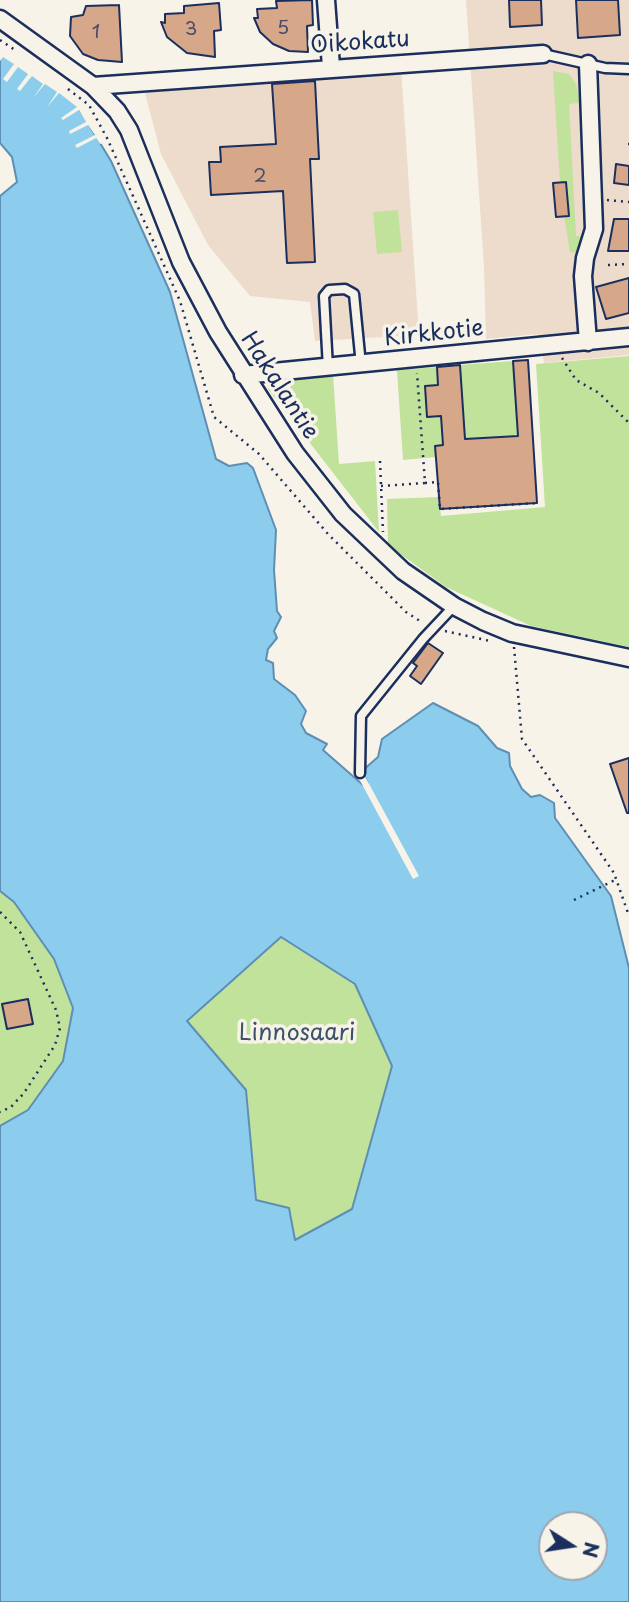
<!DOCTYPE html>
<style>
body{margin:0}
#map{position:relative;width:629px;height:1602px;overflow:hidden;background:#f7f3e8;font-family:"Playpen Sans",sans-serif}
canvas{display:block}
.north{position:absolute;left:538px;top:1511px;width:70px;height:70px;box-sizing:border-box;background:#f7f3e8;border:2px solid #9fa5b1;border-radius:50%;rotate:102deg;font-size:19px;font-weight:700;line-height:28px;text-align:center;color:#1b2f5e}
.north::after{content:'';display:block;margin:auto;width:24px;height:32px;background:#1b2f5e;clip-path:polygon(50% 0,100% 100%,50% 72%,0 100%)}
</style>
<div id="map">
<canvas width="629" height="1602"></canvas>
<div class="north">N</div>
</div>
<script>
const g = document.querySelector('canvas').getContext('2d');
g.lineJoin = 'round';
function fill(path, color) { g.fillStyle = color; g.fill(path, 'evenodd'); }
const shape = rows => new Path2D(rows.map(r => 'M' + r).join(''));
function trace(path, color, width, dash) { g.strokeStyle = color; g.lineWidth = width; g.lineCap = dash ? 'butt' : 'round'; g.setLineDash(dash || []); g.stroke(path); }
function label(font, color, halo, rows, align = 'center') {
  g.font = font + ' "Playpen Sans",sans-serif'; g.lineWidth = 7; g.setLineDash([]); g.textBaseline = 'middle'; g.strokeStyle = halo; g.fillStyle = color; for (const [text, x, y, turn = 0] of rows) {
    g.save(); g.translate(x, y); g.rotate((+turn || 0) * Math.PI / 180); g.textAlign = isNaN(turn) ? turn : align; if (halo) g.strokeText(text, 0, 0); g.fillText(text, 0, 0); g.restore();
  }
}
fill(shape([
 [466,0,629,0,629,355,544,363,538,334,486,339,484,267],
 [401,68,419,335,315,341,310,302,250,296,208,245,161,154,145,93]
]), '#eddccb');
fill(shape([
 [553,71,569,74,577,86,579,103,569,104,576,236,587,236,576,253,570,252,564,216,569,215,566,183,560,183],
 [398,210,402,252,377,254,373,212],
 [629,356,629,647,531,626,446,587,388,545,387,499,439,497,441,516,545,507,536,364],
 [513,361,518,436,465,439,460,365],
 [437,367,438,385,425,386,427,417,441,416,443,445,436,457,403,460,397,370],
 [333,375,339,464,375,461,379,532,268,389,267,382,275,379],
 [0,891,14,902,54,959,73,1008,63,1061,28,1110,0,1126],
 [281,937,355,984,392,1066,352,1209,295,1241,256,1200,246,1090,187,1021]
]), '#c0e29b');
const water = shape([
 [0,53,75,102,111,161,170,292,216,459,229,466,247,463,253,468,276,530,274,570,277,611,281,617,274,631,277,638,268,649,266,660,273,663,274,679,295,695,306,711,301,724,306,733,327,744,323,750,363,785,368,784,362,771,378,757,382,739,433,703,478,726,497,748,509,753,510,766,522,789,531,797,540,795,554,803,555,818,611,896,629,968,629,1602,0,1602,0,1126,28,1110,63,1061,73,1008,54,959,14,902,0,891,0,196,17,182,12,157,0,143,0,53],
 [281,937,355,984,392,1066,352,1209,295,1240,289,1208,256,1200,246,1090,187,1021,281,937],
 [552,1525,594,1525,594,1567,552,1567,552,1525]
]);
fill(water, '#8ccded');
trace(water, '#5f8eb4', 2);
fill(shape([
 [0,50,80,103,103,143,100,144,96,138,77,148,75,145,95,135,88,125,70,134,69,131,86,122,79,110,63,120,61,118,77,107,59,93,47,107,57,92,45,84,33,98,43,84,32,76,20,91,17,89,28,74,18,67,7,82,3,79,14,64,3,57,0,61],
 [362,771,419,876,413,879,357,775,364,781,359,773]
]), '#f7f3e8');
const building = shape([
 [312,0,313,25,307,26,308,52,289,51,273,44,260,32,254,18,258,18,257,9,277,8,276,1,312,0],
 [509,0,541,0,542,25,510,27,509,0],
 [576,0,618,0,620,35,578,38,576,0],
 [219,3,221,30,214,31,215,57,187,53,167,37,161,22,165,23,165,14,184,13,184,6,219,3],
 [119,5,122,62,98,60,83,54,70,36,71,17,83,15,86,6,119,5],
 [315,81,319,159,310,159,315,262,287,263,283,191,211,195,209,162,221,162,220,147,276,144,272,84,315,81],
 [616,164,629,166,629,185,614,183,616,164],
 [566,182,569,216,556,217,553,183,566,182],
 [614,219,629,219,629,251,608,251,614,219],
 [629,278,629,313,606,319,596,287,629,278],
 [528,360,537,503,440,509,435,446,443,445,441,416,427,417,425,386,438,385,437,367,460,365,465,439,518,436,513,361,528,360],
 [428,643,443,653,421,684,410,676,417,666,413,663,428,643],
 [629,758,629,813,627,813,610,764,629,758],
 [28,999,33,1024,7,1029,2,1004,28,999]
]);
fill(building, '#d6a788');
trace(building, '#1b2f5e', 2);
const service = shape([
 [543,54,605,68,629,69],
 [328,368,324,296,329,290,345,289,354,294,361,365],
 [360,773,361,716,423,639,454,606]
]);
const minor = shape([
 [326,0,331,67],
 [0,19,93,86,117,111,129,130,181,262,218,332,295,453,343,514,403,571,454,606,483,621,512,633,629,658],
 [93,86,543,54],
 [588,342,583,276,585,258,594,229,588,64],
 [243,375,629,337]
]);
trace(service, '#1b2f5e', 13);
trace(minor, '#1b2f5e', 21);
trace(shape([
 [0,40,15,50],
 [68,89,89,105,107,138,180,301,214,417,259,454,328,534,406,612,423,623],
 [628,144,629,144],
 [607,200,629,202],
 [608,265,629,264],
 [562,358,576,380,599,393,629,423],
 [380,461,383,532],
 [425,483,438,482,440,509,537,503],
 [381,486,425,483,417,373],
 [445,631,490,641],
 [514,647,522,739,614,873,629,916],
 [574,900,615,880],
 [0,912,20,932,56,1010,60,1028,55,1045,24,1093,11,1107,0,1112]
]), '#1b2f5e', 2.5, [2, 5]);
trace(service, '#f7f3e8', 8);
trace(minor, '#f7f3e8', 16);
label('19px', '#4a4d68', null, [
 ["5",283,29],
 ["3",191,30],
 ["1",96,33],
 ["2",260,177]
]);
label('23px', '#1b2f5e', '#f7f3e8', [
 ["Oikokatu",360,43,-4],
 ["Kirkkotie",434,334,-6],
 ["Hakalantie",279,386,57]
]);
label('23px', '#3c536a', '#f7f3e8', [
 ["Linnosaari",297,1034]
]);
</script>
